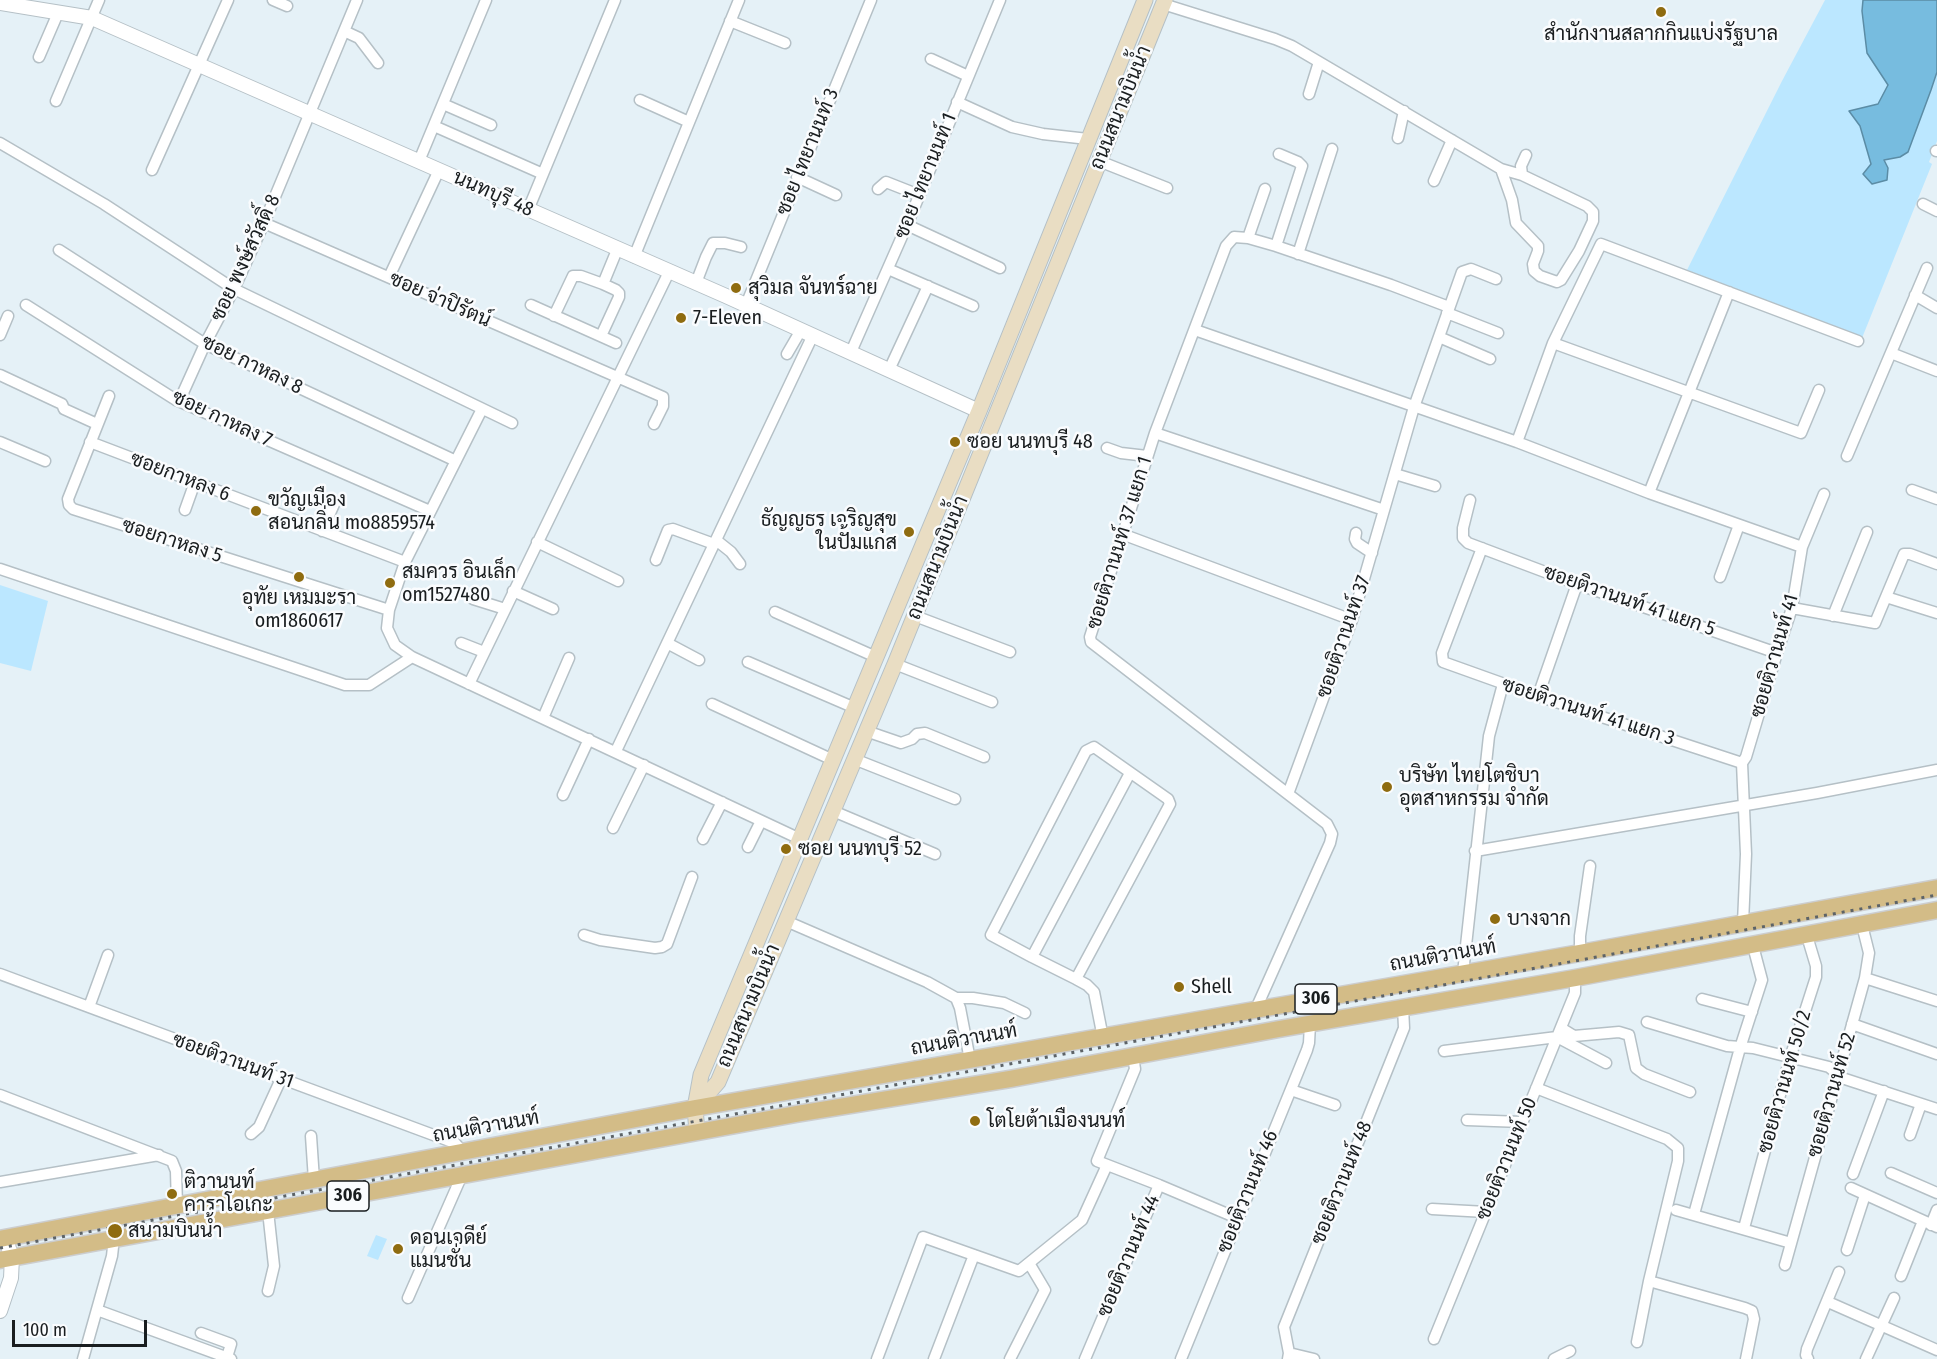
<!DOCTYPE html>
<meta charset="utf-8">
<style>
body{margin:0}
#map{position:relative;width:1937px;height:1359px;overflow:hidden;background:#e5f1f7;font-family:"Fira Sans Condensed",sans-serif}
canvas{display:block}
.scale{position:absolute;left:12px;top:1320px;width:135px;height:27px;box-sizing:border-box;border:3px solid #191d1f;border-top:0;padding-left:8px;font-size:18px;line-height:21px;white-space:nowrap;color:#191d1f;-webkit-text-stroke:4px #fafcfe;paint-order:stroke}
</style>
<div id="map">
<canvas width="1937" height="1359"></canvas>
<div class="scale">100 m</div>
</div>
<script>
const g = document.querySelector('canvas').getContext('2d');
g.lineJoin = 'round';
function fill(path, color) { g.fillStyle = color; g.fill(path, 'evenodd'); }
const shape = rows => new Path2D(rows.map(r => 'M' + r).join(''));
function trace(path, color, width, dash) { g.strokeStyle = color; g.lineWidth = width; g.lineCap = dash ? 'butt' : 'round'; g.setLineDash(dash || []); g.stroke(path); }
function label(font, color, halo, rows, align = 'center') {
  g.font = font + ' "Fira Sans Condensed",Sarabun,sans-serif'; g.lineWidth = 5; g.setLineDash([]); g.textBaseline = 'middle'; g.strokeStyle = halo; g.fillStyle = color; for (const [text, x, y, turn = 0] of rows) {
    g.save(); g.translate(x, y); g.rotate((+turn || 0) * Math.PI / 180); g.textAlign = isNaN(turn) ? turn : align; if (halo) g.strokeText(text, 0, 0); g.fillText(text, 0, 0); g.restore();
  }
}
fill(shape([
 [1825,0,1937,0,1937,141,1929,162,1932,164,1862,338,1687,270,1782,81],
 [0,585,48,601,31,671,0,663],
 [376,1235,387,1239,378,1260,367,1256]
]), '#bbe7ff');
const water = shape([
 [1863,0,1937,0,1937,72,1931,90,1908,152,1900,157,1884,160,1888,168,1887,180,1872,184,1863,174,1871,164,1860,126,1849,111,1878,104,1888,85,1867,53,1862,11,1863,0]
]);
fill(water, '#77bcdf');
trace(water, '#5b8ca5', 1.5);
const minor = shape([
 [273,0,287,6],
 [1163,4,1275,39,1292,46,1501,169,1522,175],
 [730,21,785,43],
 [344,31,359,38,378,63],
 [39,57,58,13],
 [931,59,968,76],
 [1309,94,1319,62],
 [640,100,689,122],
 [56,101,99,0],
 [957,102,1012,127,1043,134,1088,139],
 [443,104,491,125],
 [434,126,543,174],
 [1398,138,1404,111],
 [0,143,104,204,234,289,512,423],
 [1936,151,1937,151],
 [419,161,486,0],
 [1099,161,1167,188],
 [1501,169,1512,200,1516,223,1538,246,1538,251,1533,264,1534,271,1540,276,1557,282,1561,280,1579,251,1593,221,1593,212,1587,206,1522,175,1521,166,1526,155],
 [152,170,228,0],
 [797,177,836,195],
 [1434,181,1452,140],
 [878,189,886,182,919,195],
 [1923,204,1937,211],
 [528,210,615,0],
 [264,223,663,397,663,406,654,424],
 [907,225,1000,268],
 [1248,238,1265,189],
 [1276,246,1302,166,1298,162,1279,154],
 [59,250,205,344,456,461],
 [1298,254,1332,149],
 [634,257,739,0],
 [888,269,973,306],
 [389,277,439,170],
 [696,283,706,257,713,243,725,243,741,247],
 [1915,295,1937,308],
 [26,305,176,400,430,511],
 [531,305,616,343],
 [746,305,871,0],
 [1447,313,1498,333],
 [554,316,573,276,581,276,603,284],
 [1195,330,1517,442,1649,493,1802,547],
 [0,335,8,316],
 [601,336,619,297,619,293,616,290,603,284,617,250],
 [1439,337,1490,359],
 [1553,343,1801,433,1819,390],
 [851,352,907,225,1000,0],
 [1891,353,1937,371],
 [787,354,801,330],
 [889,370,928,286],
 [0,375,62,404,64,409,97,424],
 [109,396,68,499,69,505,73,509,389,610],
 [176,400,182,395,205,344,234,289,264,223,357,0],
 [482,409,405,562,389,610,387,628,395,645,412,657,800,839],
 [1155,433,1384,510],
 [0,442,45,461],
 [90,442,405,562],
 [1517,442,1553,343,1601,244,1858,341],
 [1107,448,1121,453,1147,456],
 [1847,456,1927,268],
 [1395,474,1435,486],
 [1912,490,1937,499],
 [1649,493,1729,292],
 [1470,500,1463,528,1463,538,1468,543,1577,584,1777,653],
 [185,510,195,482],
 [322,531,335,502],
 [1356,533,1355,539,1357,543,1372,553],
 [1122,534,1352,620],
 [716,540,731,552,740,564],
 [537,542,618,581],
 [1482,548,1442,653,1443,662,1538,696,1742,763],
 [656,560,668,530,673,529,714,544],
 [0,569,345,685,369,685,412,657],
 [1720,577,1739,525],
 [513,591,553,609],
 [1886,597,1937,613],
 [473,599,505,609],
 [1792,608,1875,623,1904,554,1910,554,1937,564],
 [775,612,876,657],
 [915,616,1010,652],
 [1833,616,1867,532],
 [461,643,484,652],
 [667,643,699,660],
 [748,662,855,708],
 [895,664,992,702],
 [469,684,669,272],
 [1538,696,1577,584],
 [712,704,833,760],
 [543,718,569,658],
 [866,731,901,743,912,739,917,734,925,733,984,757],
 [616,751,813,335],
 [854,759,955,799],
 [1288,794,1091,642,1090,637,1155,433,1226,246,1234,237,1248,238,1276,246,1391,285,1449,307],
 [563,795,589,739],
 [833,811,935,854],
 [613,828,644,765],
 [703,839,722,802],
 [748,847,761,821],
 [1475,851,1817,793,1937,770],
 [786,921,927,982,956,998],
 [1743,923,1746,854,1742,763,1746,757,1777,653,1792,608,1802,547,1824,494],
 [584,935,600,940,655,948,662,947,667,944,692,877],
 [1580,953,1580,936,1590,866],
 [1032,957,1130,773],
 [1463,973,1489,736,1503,684],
 [0,974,455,1143,463,1152],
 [1865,978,1937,1001],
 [1076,979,1170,804,1168,799,1094,747,1086,751,991,935,1032,957,1076,979,1087,985,1094,992,1103,1038],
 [956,998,973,998,1004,1003,1025,1013],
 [956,998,960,1008,970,1060],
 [1702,999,1752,1012],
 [89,1007,108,955],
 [1255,1011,1330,843,1332,834,1327,824,1288,794,1352,620,1414,407,1462,272,1471,269,1496,279],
 [1647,1022,1727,1046,1753,1048,1829,1067,1842,1078,1937,1109],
 [1852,1024,1937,1054],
 [1561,1028,1574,1036,1619,1032,1629,1035,1636,1068,1644,1074,1690,1092],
 [1444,1051,1557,1037,1606,1063],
 [1536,1088,1667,1139,1678,1148,1678,1161,1649,1281,1637,1342],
 [1291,1090,1335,1105],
 [0,1095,172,1161,176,1171,177,1206],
 [1467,1120,1522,1122],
 [251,1134,259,1127,281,1079],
 [1910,1135,1921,1104],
 [311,1136,314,1180],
 [1891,1173,1937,1193],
 [1853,1174,1884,1091],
 [0,1182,159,1155],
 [1159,1185,1237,1218],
 [1851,1188,1937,1227],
 [1432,1209,1486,1212],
 [1676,1210,1791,1243],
 [1694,1214,1740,1048,1762,980,1753,946],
 [1931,1225,1937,1210],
 [1744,1228,1790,1058,1816,977,1816,966,1807,936],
 [1847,1250,1865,1195],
 [1785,1265,1865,978,1869,953,1862,925],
 [1901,1276,1923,1221],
 [1649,1281,1745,1308,1752,1311,1754,1319,1746,1359],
 [268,1291,274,1266,268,1211],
 [408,1298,462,1175],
 [1828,1302,1937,1350],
 [97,1310,231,1359],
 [201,1333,231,1344,227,1357],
 [1434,1339,1575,993,1575,978],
 [1289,1353,1314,1359],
 [83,1359,112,1256,114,1238],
 [877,1359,923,1237,1019,1271,1082,1220,1107,1165],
 [934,1359,974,1255],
 [1010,1359,1045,1290,1029,1263],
 [1085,1359,1159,1185,1097,1161,1135,1069,1133,1056],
 [1181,1359,1307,1050,1309,1043,1310,1024],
 [1288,1359,1289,1353,1284,1327,1404,1028,1403,1007],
 [1554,1359,1570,1351],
 [1808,1359,1806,1355,1807,1349,1839,1272],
 [1866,1359,1894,1298]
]);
const tertiary = shape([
 [0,3,92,18,726,296,979,411],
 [0,1311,11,1278,12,1257,5,1238]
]);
const secondary = shape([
 [697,1106,718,1082,895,664,1165,0],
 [697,1132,695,1108,701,1075,979,411,1145,0]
]);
const primary = shape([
 [0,1239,695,1108,1580,953,1937,888],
 [0,1260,796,1114,1010,1079,1279,1029,1575,978,1937,910]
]);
trace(minor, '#b5c0c6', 13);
trace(tertiary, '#b5c0c6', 16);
trace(secondary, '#b5c0c6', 17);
trace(primary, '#cccdce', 19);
trace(minor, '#fff', 10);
trace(tertiary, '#fff', 14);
trace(secondary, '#e9ddc3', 15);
trace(primary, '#d3bc87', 16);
trace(shape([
 [0,1248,1937,895]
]), '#5d6367', 3, [3, 6]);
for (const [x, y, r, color] of [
 [1661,12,6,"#8f6c10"],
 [736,288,6,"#8f6c10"],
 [681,318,6,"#8f6c10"],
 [955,442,6,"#8f6c10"],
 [256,511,6,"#8f6c10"],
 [909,532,6,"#8f6c10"],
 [299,577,6,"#8f6c10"],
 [390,583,6,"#8f6c10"],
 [1387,787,6,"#8f6c10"],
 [786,849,6,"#8f6c10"],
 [1495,919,6,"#8f6c10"],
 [1179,987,6,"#8f6c10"],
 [975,1121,6,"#8f6c10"],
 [172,1194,6,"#8f6c10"],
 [115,1231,8,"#8f6c10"],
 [398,1249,6,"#8f6c10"]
]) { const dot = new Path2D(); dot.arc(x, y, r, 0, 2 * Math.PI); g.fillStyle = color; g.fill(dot); trace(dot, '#fafcfe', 2); }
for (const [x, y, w] of [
 [1316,999,42],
 [348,1196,42]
]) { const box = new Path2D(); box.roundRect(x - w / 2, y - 15, w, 30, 4.5); g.fillStyle = '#fafcfe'; g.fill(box); trace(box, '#191d1f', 1.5); }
label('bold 18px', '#191d1f', null, [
 ["306",1316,999],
 ["306",348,1196]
]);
label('20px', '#191d1f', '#fafcfe', [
 ["สำนักงานสลากกินแบ่งรัฐบาล",1661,34,"center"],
 ["สุวิมล จันทร์ฉาย",748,288],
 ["7-Eleven",693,318],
 ["ซอย นนทบุรี 48",967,442],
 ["ขวัญเมือง",268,500],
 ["สอนกลิ่น mo8859574",268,523],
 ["ธัญญธร เจริญสุข",897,520,"right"],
 ["ในปั้มแกส",897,543,"right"],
 ["สมควร อินเล็ก",402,572],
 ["om1527480",402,595],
 ["อุทัย เหมมะรา",299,598,"center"],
 ["om1860617",299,621,"center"],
 ["บริษัท ไทยโตชิบา",1399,776],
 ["อุตสาหกรรม จำกัด",1399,799],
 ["ซอย นนทบุรี 52",798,849],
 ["บางจาก",1507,919],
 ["Shell",1191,987],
 ["โตโยต้าเมืองนนท์",987,1121],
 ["ติวานนท์",184,1182],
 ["คาราโอเกะ",184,1205],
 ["สนามบินน้ำ",128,1231],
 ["ดอนเจดีย์",410,1238],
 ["แมนชั่น",410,1261]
], 'left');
label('20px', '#191d1f', '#fafcfe', [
 ["ถนนสนามบินน้ำ",1121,108,-68],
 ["ซอย ไทยานนท์ 3",808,152,-68],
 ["ซอย ไทยานนท์ 1",926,176,-68],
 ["นนทบุรี 48",493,194,24],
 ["ซอย พงษ์สวัสดิ์ 8",246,258,-65],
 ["ซอย จ่าปิรัตน์",440,300,24],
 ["ซอย กาหลง 8",252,365,26],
 ["ซอย กาหลง 7",222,419,25],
 ["ซอยกาหลง 6",180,477,21],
 ["ซอยกาหลง 5",172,541,18],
 ["ซอยติวานนท์ 37 แยก 1",1120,543,-73],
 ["ถนนสนามบินน้ำ",938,558,-68],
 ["ซอยติวานนท์ 41 แยก 5",1629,601,19],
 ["ซอยติวานนท์ 37",1344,637,-71],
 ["ซอยติวานนท์ 41",1775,656,-74],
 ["ซอยติวานนท์ 41 แยก 3",1588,712,18],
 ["ถนนติวานนท์",1443,956,-10],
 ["ถนนสนามบินน้ำ",749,1006,-67],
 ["ถนนติวานนท์",964,1040,-10],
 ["ซอยติวานนท์ 31",233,1061,20],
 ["ซอยติวานนท์ 50/2",1785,1082,-74],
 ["ซอยติวานนท์ 52",1832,1095,-74],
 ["ถนนติวานนท์",486,1127,-10],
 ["ซอยติวานนท์ 50",1507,1159,-68],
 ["ซอยติวานนท์ 48",1342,1183,-68],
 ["ซอยติวานนท์ 46",1248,1192,-68],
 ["ซอยติวานนท์ 44",1129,1256,-67]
]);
</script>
